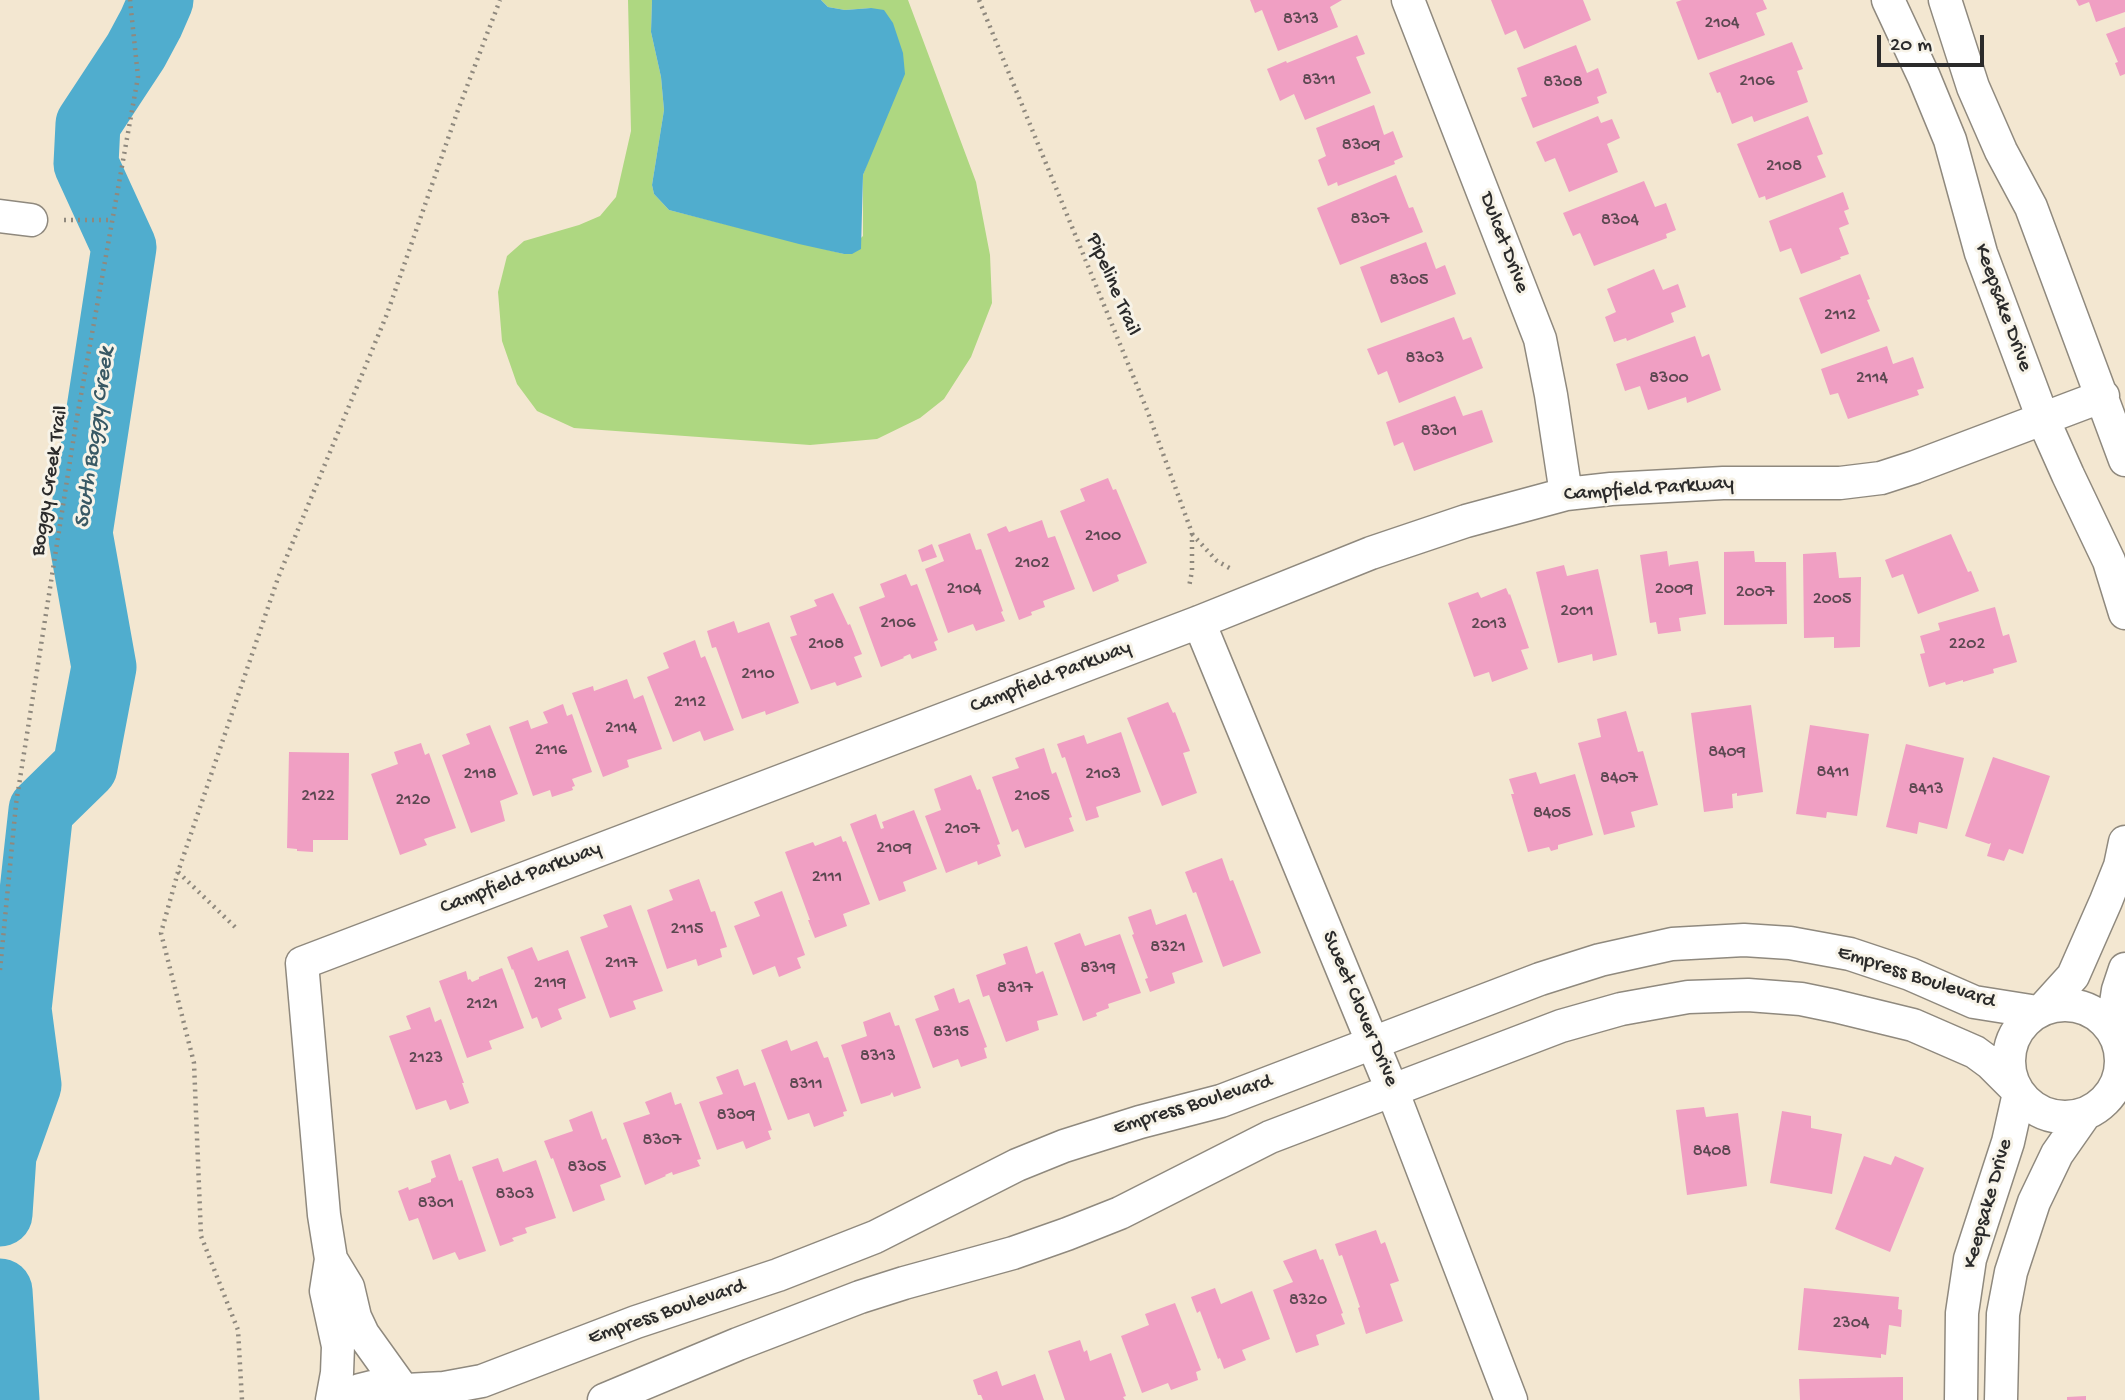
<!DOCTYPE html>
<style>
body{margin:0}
#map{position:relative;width:2125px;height:1400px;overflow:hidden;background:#f3e7d1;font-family:"Gochi Hand",sans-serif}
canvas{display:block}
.scale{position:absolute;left:1877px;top:35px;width:107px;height:32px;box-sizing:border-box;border:4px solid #2b2b2b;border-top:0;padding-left:9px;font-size:21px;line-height:24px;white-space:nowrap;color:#2b2b2b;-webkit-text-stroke:5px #f7f3e8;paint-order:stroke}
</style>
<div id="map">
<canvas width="2125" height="1400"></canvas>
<div class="scale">20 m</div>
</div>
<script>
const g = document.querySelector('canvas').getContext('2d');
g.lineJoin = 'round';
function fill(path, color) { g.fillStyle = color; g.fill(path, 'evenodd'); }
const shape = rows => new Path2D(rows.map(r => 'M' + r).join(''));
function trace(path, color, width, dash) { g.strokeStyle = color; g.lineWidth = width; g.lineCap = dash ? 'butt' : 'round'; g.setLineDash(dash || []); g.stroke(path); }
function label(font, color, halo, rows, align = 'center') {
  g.font = font + ' "Gochi Hand",sans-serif'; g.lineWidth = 6; g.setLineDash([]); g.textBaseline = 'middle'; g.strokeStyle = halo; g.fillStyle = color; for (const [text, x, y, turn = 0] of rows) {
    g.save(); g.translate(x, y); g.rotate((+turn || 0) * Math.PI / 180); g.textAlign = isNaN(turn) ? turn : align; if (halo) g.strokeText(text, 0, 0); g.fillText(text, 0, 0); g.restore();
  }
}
fill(shape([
 [628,0,652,0,651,32,661,77,664,110,652,185,654,194,669,210,844,254,863,236,863,175,869,158,871,8,845,10,828,7,821,0,908,0,976,182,990,255,992,303,971,357,944,399,920,418,877,439,810,445,574,428,537,411,517,384,502,341,498,292,507,256,524,241,579,225,600,216,616,197,631,131]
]), '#aed781');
fill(shape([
 [652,0,821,0,828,7,845,10,871,8,884,10,893,23,903,53,905,74,863,175,861,249,852,254,844,254,799,244,669,210,654,194,652,185,664,110,661,77,651,32]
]), '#50adce');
trace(shape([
 [0,1214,4,1155,29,1085,19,1009,41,810,85,767,104,667,80,533,124,247,86,164,88,124,136,51,151,23,161,0],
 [0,1291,7,1400]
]), '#50adce', 65);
fill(shape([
 [1250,0,1342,0,1330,7,1338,27,1278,51,1262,10,1255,13],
 [1491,0,1583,0,1591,20,1524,49,1516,30,1505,35],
 [1682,0,1763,0,1767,9,1756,13,1765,35,1698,60,1676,2],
 [2076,0,2125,0,2125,12,2096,22,2089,2,2079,6],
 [2125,27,2125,74,2120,76,2115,63,2118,62,2106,34],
 [1357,35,1365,54,1356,57,1371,93,1305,120,1294,94,1280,101,1267,69,1286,61,1287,63],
 [1792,42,1803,69,1797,71,1808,102,1754,122,1752,116,1732,124,1720,92,1717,93,1709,73],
 [1576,45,1587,73,1598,68,1607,93,1597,97,1599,103,1533,128,1521,98,1527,96,1517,68],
 [1374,105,1384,135,1393,131,1403,157,1394,161,1395,164,1338,186,1337,182,1328,186,1318,160,1326,156,1316,128],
 [1598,116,1601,123,1612,119,1620,138,1607,144,1618,172,1569,192,1555,158,1545,162,1536,142],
 [1808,116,1823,154,1817,156,1826,177,1766,200,1765,196,1759,198,1737,144],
 [1396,175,1409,208,1413,207,1423,232,1340,265,1317,208],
 [1644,181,1655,207,1666,203,1676,230,1666,234,1667,238,1594,266,1580,233,1573,236,1563,213],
 [1843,192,1849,209,1844,211,1849,224,1839,228,1849,254,1840,257,1841,259,1801,274,1791,248,1780,252,1769,221],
 [1426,242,1436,269,1445,265,1456,294,1381,323,1360,267],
 [1654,269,1663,290,1678,284,1686,307,1671,313,1674,322,1627,341,1626,338,1614,342,1605,317,1616,312,1607,289],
 [1860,274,1870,299,1867,300,1880,331,1821,354,1799,298],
 [1454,317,1463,340,1471,337,1483,368,1399,403,1387,371,1378,375,1367,349],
 [1695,336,1702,357,1709,354,1721,390,1687,403,1686,397,1648,410,1640,386,1625,391,1616,364],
 [1887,346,1893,364,1913,357,1924,388,1917,390,1919,395,1848,419,1838,393,1830,395,1821,369],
 [1455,396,1463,416,1482,410,1493,442,1414,471,1403,442,1394,446,1386,422],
 [1108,478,1113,490,1116,489,1147,563,1117,575,1119,581,1093,592,1060,511,1085,501,1080,489],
 [1042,520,1048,538,1055,536,1075,589,1043,601,1045,607,1031,612,1032,615,1019,620,987,534,1006,526,1009,532],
 [970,533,976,550,981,549,1003,611,1001,612,1005,621,976,631,973,624,948,633,925,569,944,561,938,545],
 [1951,534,1968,572,1971,571,1979,591,1918,614,1903,574,1892,578,1885,560],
 [932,544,937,557,922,562,918,550],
 [1667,551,1669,567,1670,565,1698,561,1706,614,1679,618,1681,631,1658,634,1656,622,1650,623,1640,555],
 [1754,551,1755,562,1786,562,1787,624,1724,625,1724,552],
 [1836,552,1839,578,1861,577,1860,647,1834,648,1834,637,1804,638,1803,554],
 [1564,565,1567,576,1598,569,1617,655,1593,661,1592,654,1558,663,1536,572],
 [906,574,911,586,917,584,938,640,934,642,937,650,912,659,910,654,903,657,904,658,881,667,859,607,885,597,880,584],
 [1506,588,1509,595,1510,594,1529,648,1521,650,1528,669,1492,682,1489,672,1474,677,1448,603,1478,592,1481,598],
 [833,593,848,625,850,624,862,654,854,657,862,677,837,686,835,682,811,690,790,637,797,635,790,616,817,606,814,600],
 [1995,607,2003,636,2009,634,2017,662,1993,669,1994,673,1963,682,1963,680,1946,685,1945,682,1929,687,1920,654,1925,653,1920,636,1940,630,1938,623],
 [734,621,738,633,769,622,799,703,766,715,765,711,742,719,716,647,712,648,707,631],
 [695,640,701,658,705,656,734,730,704,741,700,731,673,742,647,677,669,668,663,653],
 [627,679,634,699,643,695,662,749,627,760,629,767,603,777,572,693,593,686,594,691],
 [1168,702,1173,713,1175,712,1190,751,1183,753,1197,793,1162,806,1127,718],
 [563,704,567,716,572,714,592,772,572,779,575,786,572,787,573,790,552,797,550,790,533,796,509,727,528,720,531,729,548,723,543,712],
 [1751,705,1763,792,1737,796,1737,793,1732,794,1733,808,1704,812,1691,713],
 [1626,711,1638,752,1643,751,1658,805,1631,812,1635,827,1604,835,1578,743,1601,737,1597,719],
 [490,725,518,794,500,801,505,821,471,833,442,755,470,744,466,734],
 [1810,725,1869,734,1857,816,1827,812,1826,818,1796,814],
 [1121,732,1141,792,1096,807,1099,817,1086,821,1065,757,1062,758,1057,744,1084,735,1087,744],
 [421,743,425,755,429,753,456,828,424,839,427,845,400,855,371,774,398,764,394,752],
 [1906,744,1964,758,1947,829,1919,822,1917,834,1886,827],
 [1044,748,1052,774,1056,772,1072,817,1069,818,1074,831,1025,848,1018,829,1012,832,992,777,1019,768,1015,758],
 [289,752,349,753,348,840,313,840,313,852,297,851,297,849,287,848],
 [1993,757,2050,776,2023,854,2009,849,2004,861,1987,856,1991,843,1989,844,1965,836],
 [1536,772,1540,784,1575,774,1593,835,1558,845,1558,849,1551,851,1549,847,1528,852,1511,794,1514,794,1509,779],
 [971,775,977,790,980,789,1000,844,997,845,1001,856,978,865,977,861,946,873,925,816,941,810,934,789],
 [914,810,937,869,903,882,906,891,879,901,850,824,876,814,881,829,884,828,882,822],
 [841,836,843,842,846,841,870,904,843,914,847,926,815,938,808,920,810,920,785,852,813,842,815,846],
 [1222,858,1230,881,1233,880,1261,953,1223,967,1196,892,1193,893,1185,872],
 [699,879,711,912,715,911,727,947,720,949,722,957,698,966,696,959,667,969,647,910,673,900,669,890],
 [782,891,805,955,797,958,801,968,779,977,775,966,753,975,734,926,760,916,754,902],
 [631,905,663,991,633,1001,636,1009,610,1018,580,937,608,927,603,915],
 [1151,909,1156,925,1186,914,1203,962,1172,973,1175,983,1150,992,1145,979,1148,978,1132,935,1134,934,1128,917],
 [1080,933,1085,946,1120,934,1141,993,1108,1004,1109,1008,1096,1013,1097,1016,1083,1021,1054,943],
 [1027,946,1036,974,1043,971,1058,1015,1037,1021,1039,1030,1006,1042,989,995,983,997,976,975,1006,964,1003,954],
 [532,947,538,961,568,950,586,998,558,1009,562,1019,541,1028,537,1017,532,1019,513,969,512,970,507,957],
 [502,968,524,1028,489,1041,492,1049,467,1058,439,981,466,971,468,980,470,979,472,982,479,979,479,977],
 [954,988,959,1003,969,999,987,1047,984,1048,987,1058,961,1067,958,1059,933,1068,915,1019,939,1010,934,996],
 [430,1007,435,1022,441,1019,464,1083,462,1083,469,1103,450,1110,446,1100,416,1110,389,1036,411,1029,406,1016],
 [890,1012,895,1026,899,1025,921,1088,894,1097,892,1092,890,1095,861,1104,841,1045,867,1036,863,1022],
 [787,1040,791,1051,817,1041,824,1058,828,1057,847,1111,843,1112,844,1116,814,1127,809,1113,788,1120,761,1050],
 [738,1069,744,1086,755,1082,772,1130,768,1131,771,1139,746,1149,743,1141,717,1150,699,1102,723,1094,716,1077],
 [671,1092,675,1105,681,1103,701,1159,697,1160,700,1166,673,1175,672,1172,665,1175,666,1176,645,1185,623,1123,650,1114,645,1102],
 [1704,1107,1706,1117,1738,1113,1747,1186,1687,1195,1676,1110],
 [592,1111,602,1140,606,1138,621,1177,600,1185,605,1200,573,1212,553,1158,551,1159,544,1141,573,1131,569,1120],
 [1782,1111,1811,1116,1811,1128,1842,1134,1832,1194,1770,1183],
 [450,1154,459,1181,462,1180,486,1251,459,1260,455,1252,433,1260,418,1218,409,1221,398,1191,408,1187,409,1190,431,1182,431,1179,436,1177,431,1161],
 [1864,1156,1891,1165,1895,1156,1924,1168,1890,1252,1835,1229],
 [498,1158,503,1172,536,1160,556,1218,525,1228,527,1233,512,1238,514,1241,500,1246,472,1167],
 [1376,1230,1381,1244,1385,1242,1399,1281,1390,1284,1403,1321,1366,1334,1358,1308,1360,1307,1342,1255,1339,1256,1335,1244],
 [1316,1249,1320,1260,1323,1259,1343,1313,1341,1314,1345,1324,1316,1335,1319,1345,1296,1353,1273,1290,1293,1282,1283,1261],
 [1215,1288,1221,1304,1252,1291,1270,1339,1242,1350,1246,1360,1224,1369,1220,1358,1218,1359,1200,1311,1197,1313,1191,1297],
 [1804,1288,1899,1297,1898,1309,1902,1310,1901,1327,1889,1325,1886,1355,1881,1354,1881,1358,1798,1350],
 [1175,1303,1201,1370,1196,1372,1198,1380,1171,1390,1168,1383,1142,1393,1121,1336,1149,1325,1145,1314],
 [1080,1340,1084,1352,1087,1350,1090,1361,1111,1353,1126,1396,1123,1397,1125,1400,1065,1400,1048,1351],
 [997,1371,1002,1386,1035,1374,1044,1400,983,1400,981,1395,978,1395,973,1380],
 [1903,1377,1903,1400,1800,1400,1799,1379],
 [2086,1396,2086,1400,2067,1400,2067,1397]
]), '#f09fc3');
const street = shape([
 [1408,0,1540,339,1551,395,1566,494],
 [1888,0,1924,77,1950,140,1981,253,2043,419,2068,475,2109,561,2125,613],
 [1945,0,1973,87,2001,151,2031,207,2125,460],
 [0,216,31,220],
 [1199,622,1392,1090,1511,1400],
 '2009 1061a56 56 0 1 1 112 0a56 56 0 1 1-112 0Z',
 [2044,1008,2073,976,2106,901,2120,866,2125,842],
 [2112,1029,2118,990,2125,969],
 [331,1259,348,1287,355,1317,363,1334,401,1387],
 [406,1390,444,1388,482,1381,636,1322,778,1275,875,1237,1017,1165,1064,1146,1140,1122,1221,1101,1540,979,1600,960,1672,944,1744,940,1790,943,1850,954,1910,974,1974,1002,2037,1012],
 [332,1400,337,1373,338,1346,326,1291,331,1259,324,1215,302,963,1199,622,1371,553,1466,521,1566,494,1611,489,1723,483,1840,483,1881,478,1915,467,2103,396],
 [344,1400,360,1390,380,1385,401,1387,415,1394],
 [604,1400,738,1344,860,1297,904,1283,1013,1253,1067,1234,1120,1213,1270,1137,1561,1026,1621,1009,1688,997,1748,995,1801,999,1835,1006,1913,1025,1975,1052,1990,1063,2013,1086],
 [1961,1400,1962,1313,1970,1259,2008,1142,2019,1093],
 [2001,1400,2003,1314,2011,1272,2034,1202,2057,1154,2085,1114]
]);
trace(street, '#8f897e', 35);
trace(shape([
 [979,0,1147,410,1192,533,1192,571,1189,587],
 [64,220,112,220],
 [1192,534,1217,561,1233,570],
 [178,872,161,933,194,1063,201,1236,238,1330,242,1400],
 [235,927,178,872,278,578,387,314,458,110,500,0],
 [0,970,16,804,76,423,138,77,130,0]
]), '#8f897e', 4.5, [2, 5]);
trace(street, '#fff', 32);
label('18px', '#5c4851', null, [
 ["8313",1301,20],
 ["2104",1722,24],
 ["8311",1319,81],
 ["2106",1757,82],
 ["8308",1563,83],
 ["8309",1361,146],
 ["2108",1784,167],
 ["8307",1370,220],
 ["8304",1620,221],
 ["8305",1409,281],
 ["2112",1840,316],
 ["8303",1425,359],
 ["8300",1669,379],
 ["2114",1872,379],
 ["8301",1439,432],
 ["2100",1103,537],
 ["2102",1032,564],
 ["2104",964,590],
 ["2009",1674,590],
 ["2007",1755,593],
 ["2005",1832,600],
 ["2011",1577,612],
 ["2106",898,624],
 ["2013",1489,625],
 ["2108",826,645],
 ["2202",1967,645],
 ["2110",758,675],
 ["2112",690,703],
 ["2114",621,729],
 ["2116",551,751],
 ["8409",1727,753],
 ["8411",1833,773],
 ["2118",480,775],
 ["2103",1103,775],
 ["8407",1619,779],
 ["8413",1926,790],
 ["2122",318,797],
 ["2105",1032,797],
 ["2120",413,801],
 ["8405",1552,814],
 ["2107",962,830],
 ["2109",894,849],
 ["2111",827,878],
 ["2115",687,930],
 ["8321",1168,948],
 ["2117",621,964],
 ["8319",1098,969],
 ["2119",550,984],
 ["8317",1015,989],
 ["2121",482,1005],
 ["8315",951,1033],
 ["8313",878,1057],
 ["2123",426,1059],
 ["8311",806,1085],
 ["8309",736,1116],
 ["8307",662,1141],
 ["8408",1712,1152],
 ["8305",587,1168],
 ["8303",515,1195],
 ["8301",436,1204],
 ["8320",1308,1301],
 ["2304",1851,1324]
]);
label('21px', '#2b2b2b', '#f7f3e8', [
 ["Dulcet Drive",1503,243,69],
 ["Pipeline Trail",1112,285,67],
 ["Keepsake Drive",2002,308,70],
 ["Boggy Creek Trail",51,481,-81],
 ["Campfield Parkway",1649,490,-4],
 ["Campfield Parkway",1051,678,-21],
 ["Campfield Parkway",521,879,-21],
 ["Empress Boulevard",1916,978,18],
 ["Sweet Clover Drive",1359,1009,67],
 ["Empress Boulevard",1193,1106,-17],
 ["Keepsake Drive",1989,1204,-74],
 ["Empress Boulevard",667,1313,-19]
]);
label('italic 23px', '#385864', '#f7f3e8', [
 ["South Boggy Creek",96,438,-82]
]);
</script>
